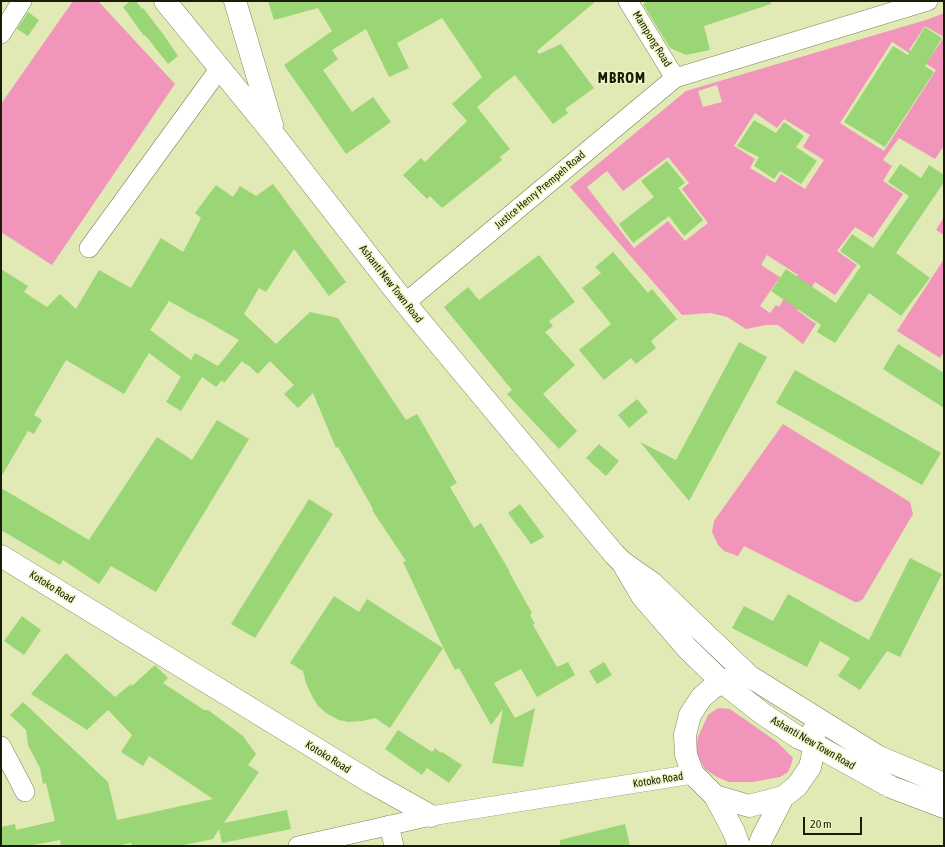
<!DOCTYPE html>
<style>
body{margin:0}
#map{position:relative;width:945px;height:847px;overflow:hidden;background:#e1e9b5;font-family:"Asap Condensed",sans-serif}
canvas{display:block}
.frame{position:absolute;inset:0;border:2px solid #191c08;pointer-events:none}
.scale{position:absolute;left:803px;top:817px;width:59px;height:18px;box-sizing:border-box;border:2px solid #191c08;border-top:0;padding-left:5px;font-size:12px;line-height:14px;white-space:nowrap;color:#191c08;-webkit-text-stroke:3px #eef6c2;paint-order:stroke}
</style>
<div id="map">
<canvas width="945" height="847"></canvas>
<div class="frame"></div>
<div class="scale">20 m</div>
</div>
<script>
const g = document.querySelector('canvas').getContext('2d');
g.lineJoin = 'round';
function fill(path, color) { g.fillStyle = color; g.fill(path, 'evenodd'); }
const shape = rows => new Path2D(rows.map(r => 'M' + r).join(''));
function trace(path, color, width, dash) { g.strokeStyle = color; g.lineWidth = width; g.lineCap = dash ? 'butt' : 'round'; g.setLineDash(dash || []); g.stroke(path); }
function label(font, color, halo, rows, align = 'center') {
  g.font = font + ' "Asap Condensed",sans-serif'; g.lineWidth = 3; g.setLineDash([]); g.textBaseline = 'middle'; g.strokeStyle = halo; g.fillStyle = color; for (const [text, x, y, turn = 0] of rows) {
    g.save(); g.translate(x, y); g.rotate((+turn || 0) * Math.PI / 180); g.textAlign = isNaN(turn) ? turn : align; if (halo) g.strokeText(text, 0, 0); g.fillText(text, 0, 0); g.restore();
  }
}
fill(shape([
 [73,1,98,1,175,84,52,265,1,232,1,104],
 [944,13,944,146,935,159,899,138,883,160,892,166,883,181,903,194,873,238,855,227,837,251,857,265,835,295,815,282,797,310,816,324,803,344,778,325,766,325,746,329,727,317,711,313,682,315,570,187,686,91,929,19],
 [925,26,944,37,928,61,909,50],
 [892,42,936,70,884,151,840,123],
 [717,85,722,102,703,107,698,91],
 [755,113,777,128,784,119,810,135,803,147,824,160,805,189,781,174,775,183,750,168,755,159,734,146],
 [668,157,689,183,682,189,708,223,685,241,668,221,634,248,587,187,607,171,623,191],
 [767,255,798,275,792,285,761,265],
 [777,281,788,288,785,297,779,307,776,305,770,313,760,306],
 [944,217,944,235,936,230],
 [944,259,944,352,940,358,897,331],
 [783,424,910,502,913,514,863,599,859,602,855,602,744,546,738,556,724,551,718,545,712,532,714,521],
 [718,708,730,709,777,742,793,758,791,765,788,772,780,777,753,782,729,782,717,777,705,769,699,758,696,749,698,737,708,715]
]), '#f196ba');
fill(shape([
 [130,1,136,1,142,9,143,8,163,34,178,56,168,64,145,35,144,36,123,7],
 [268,1,596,1,537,51,539,54,561,44,594,88,565,109,568,113,553,124,515,75,490,95,490,96,477,107,510,149,500,157,502,160,442,208,430,196,427,199,403,175,421,158,425,162,467,121,452,104,482,77,442,18,397,43,409,68,389,77,366,29,332,50,338,59,323,70,352,112,373,97,391,122,346,154,284,65,332,31,318,8,274,20],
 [648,1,770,1,771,4,704,26,710,50,686,55,670,48,643,4],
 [28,12,39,20,28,36,17,29],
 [925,27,942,38,925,66,934,72,885,147,844,122,893,46,908,55],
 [754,120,776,133,784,122,804,136,796,147,817,161,801,184,780,171,774,179,754,166,759,157,737,146],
 [667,161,685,183,678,188,703,220,684,236,669,216,633,243,619,224,654,197,641,181],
 [900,164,921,178,929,165,944,175,944,182,896,253,930,278,901,316,869,293,835,343,817,332,821,325,771,291,786,269,836,303,861,266,840,251,852,234,873,248,909,196,888,182],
 [273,184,346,282,329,296,294,249,266,292,259,288,244,314,276,344,310,312,338,318,406,420,417,414,457,483,450,487,474,528,481,523,510,572,509,572,532,613,530,615,535,624,533,625,557,667,568,662,575,675,537,697,521,669,494,683,515,718,535,708,523,767,492,763,503,709,491,725,459,668,455,670,442,645,403,562,406,561,372,510,373,509,338,447,336,448,313,393,298,408,284,394,294,385,270,361,258,374,247,364,246,365,242,361,224,383,222,380,216,387,202,377,181,411,166,402,181,377,149,353,124,394,66,360,34,415,42,420,34,434,28,431,1,477,1,269,28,286,24,292,47,307,60,294,76,309,99,270,131,288,161,238,183,252,201,218,195,213,216,185,233,197,240,186,256,196],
 [169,301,201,319,201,318,239,340,218,366,195,353,191,360,150,330],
 [613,252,648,293,652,289,677,319,651,341,656,348,636,364,631,358,604,380,579,350,611,324,582,288,601,273,595,267],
 [539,255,575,302,549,321,553,326,545,332,575,365,543,394,577,431,559,449,507,394,512,390,444,307,468,287,479,300],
 [739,342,767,357,689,501,640,442,676,460],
 [898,344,944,373,944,408,883,369],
 [795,370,941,453,922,485,776,403],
 [637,399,648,412,629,428,618,415],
 [217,420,249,439,156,592,111,566,99,584,63,560,60,565,1,530,1,488,89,540,157,437,192,460],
 [599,444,619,461,606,476,586,458],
 [309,499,333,514,255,638,231,624],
 [520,504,538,528,544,537,531,544,508,513],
 [910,558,942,574,900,657,887,651,860,690,838,676,850,658,820,641,807,667,732,628,744,606,773,621,788,594,869,640],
 [334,596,359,612,367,599,443,648,390,728,375,718,363,721,348,722,339,720,326,713,318,706,312,696,306,683,303,671,290,663],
 [22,616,41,630,24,655,4,641],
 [66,653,115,697,131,684,132,686,155,665,168,678,163,683,204,710,208,710,243,736,256,754,248,765,259,772,224,823,287,810,291,829,222,843,219,829,213,839,179,846,132,846,131,843,116,846,61,846,60,840,28,846,1,846,1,827,15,824,16,830,55,821,46,783,43,784,40,768,28,745,26,730,10,715,23,702,108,782,117,820,213,799,149,756,143,766,121,752,132,735,108,710,87,730,31,694],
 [604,662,612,675,597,684,589,671],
 [398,730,432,752,435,748,441,753,442,752,462,765,449,783,427,768,422,775,385,749],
 [625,824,630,846,560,846,560,840]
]), '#9ad676');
const street = shape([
 [628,1,675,78],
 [1,34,22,1],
 [89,248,220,68],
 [405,303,675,78,928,1],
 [1,746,25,792],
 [389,825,394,846],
 [298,846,431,816,693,774]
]);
const secondary = shape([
 [165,1,275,136,405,303,614,554,622,562,652,583,749,676,879,757,944,784],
 [235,1,272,125],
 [1,556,372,783,431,816],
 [625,567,642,596,687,648,722,682,763,714,799,738,815,745,891,787,944,807],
 [735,677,722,682,711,689,701,698,690,715,685,735,686,755,693,774,715,796,749,806,783,797,797,786,810,767,815,745,813,731],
 [715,796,734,832,739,846],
 [759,846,762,838,783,797]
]);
trace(street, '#7c8353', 20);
trace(secondary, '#7c8353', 23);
trace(street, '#fff', 19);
trace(secondary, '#fff', 22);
label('11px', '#191c08', '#eef6c2', [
 ["Mampong Road",652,39,58],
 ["Justice Henry Prempeh Road",540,190,-40],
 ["Ashanti New Town Road",391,284,52],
 ["Kotoko Road",52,587,32],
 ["Ashanti New Town Road",813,743,30],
 ["Kotoko Road",328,757,32],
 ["Kotoko Road",658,780,-9]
]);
g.letterSpacing = '1px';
label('bold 15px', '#191c08', '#eef6c2', [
 ["MBROM",622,78]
]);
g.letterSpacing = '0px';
</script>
